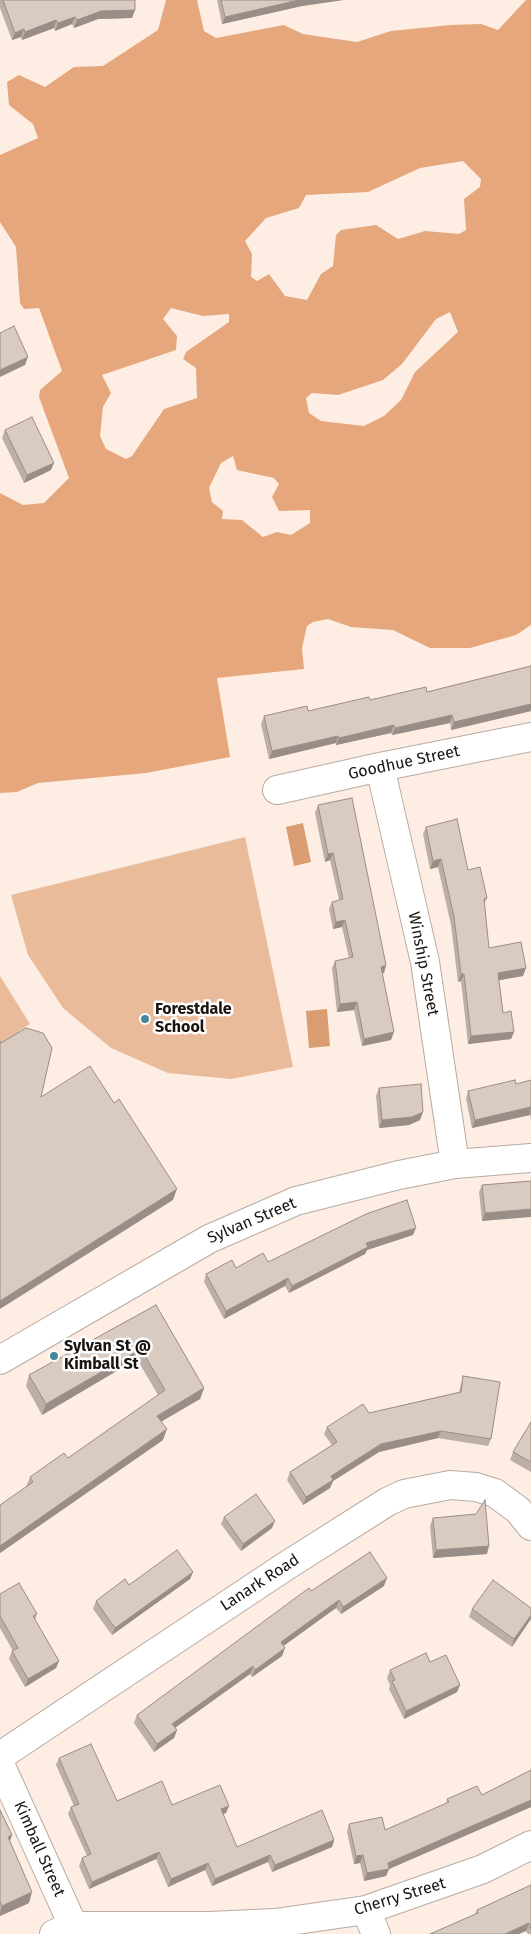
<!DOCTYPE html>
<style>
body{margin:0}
canvas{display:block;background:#fdede3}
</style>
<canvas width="531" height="1934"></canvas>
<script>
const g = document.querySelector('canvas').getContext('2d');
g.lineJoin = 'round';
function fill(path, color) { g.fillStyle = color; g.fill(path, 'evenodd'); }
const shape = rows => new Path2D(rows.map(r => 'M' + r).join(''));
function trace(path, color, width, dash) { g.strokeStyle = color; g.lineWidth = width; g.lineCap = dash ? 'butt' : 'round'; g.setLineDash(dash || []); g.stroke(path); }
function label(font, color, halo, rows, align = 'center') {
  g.font = font + ' "Fira Sans",sans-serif'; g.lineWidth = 5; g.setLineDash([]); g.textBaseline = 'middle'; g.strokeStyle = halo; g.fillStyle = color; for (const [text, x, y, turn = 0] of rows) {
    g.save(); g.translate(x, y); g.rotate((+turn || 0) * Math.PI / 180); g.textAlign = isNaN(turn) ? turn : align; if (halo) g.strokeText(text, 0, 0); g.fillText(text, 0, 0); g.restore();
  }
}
fill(shape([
 [245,837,293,1067,231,1079,168,1073,111,1048,63,1008,28,955,11,895],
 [0,976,30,1024,18,1032,22,1039,0,1057]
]), '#e9bb9b');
fill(shape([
 [166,0,197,0,204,31,216,38,284,25,303,34,357,42,391,31,451,25,481,24,498,30,526,0,531,0,531,625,516,635,470,648,430,648,393,630,351,627,328,619,313,622,307,626,302,648,304,669,217,678,230,757,146,773,38,783,17,792,0,793,0,493,23,505,44,503,69,478,39,397,40,390,62,371,39,308,24,309,20,303,16,247,0,222,0,155,38,138,33,124,9,105,7,82,19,75,45,87,74,67,103,66,158,30],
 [463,161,481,179,480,187,464,199,466,230,459,234,425,231,398,239,376,225,341,230,336,235,333,266,321,274,307,300,285,296,269,274,257,281,251,277,252,254,245,241,266,218,299,208,306,195,368,192,420,168],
 [171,308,203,316,229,314,229,322,186,352,183,359,196,368,197,398,164,409,132,456,126,459,106,449,100,436,103,407,111,393,102,375,176,350,177,336,163,319],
 [450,312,458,332,415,372,401,400,384,416,364,426,321,421,309,413,306,398,312,393,338,395,383,380,402,364,436,319],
 [233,456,237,470,274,478,279,484,272,497,279,511,310,510,310,523,291,535,277,532,263,537,242,520,222,519,223,511,212,502,209,488,221,463]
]), '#e5a77b');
fill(shape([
 [303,823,311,862,294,866,286,827],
 [327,1009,330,1046,309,1048,306,1011]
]), '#d99d71');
const minor = shape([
 [380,767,425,962,455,1164],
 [277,790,380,767,531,737],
 [0,1360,209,1239,296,1201,399,1175,455,1164,531,1158],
 [0,1756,286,1566,387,1502,404,1494,450,1485,476,1487,495,1493,518,1510,531,1526],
 [0,1764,77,1934],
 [366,1910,376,1934],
 [54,1934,73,1926,210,1926,275,1923,366,1910,483,1869,531,1845]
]);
trace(minor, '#b9aba1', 30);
trace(minor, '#fff', 28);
fill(shape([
 [0,0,135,0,135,10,132,18,98,19,74,28,72,24,55,31,54,28,22,40,21,37,12,40,0,8],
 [217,0,343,0,302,6,222,24],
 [5,430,51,470,24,483,2,438],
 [531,666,531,711,451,730,450,723,392,735,391,733,336,745,336,743,269,759,261,724,264,716,308,711,427,692],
 [318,805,386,965,384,973,382,973,391,1040,362,1046,354,1010,337,1012,332,968,335,961,349,958,342,927,333,929,329,909,332,902,339,900,330,860,325,862,315,813],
 [426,827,468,870,487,898,484,905,489,948,523,976,499,980,503,1013,514,1032,511,1039,468,1044,461,981,458,982,451,925,438,867,430,869,423,834],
 [531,1080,531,1119,530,1115,472,1128,466,1099,468,1091,516,1084],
 [379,1088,420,1120,409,1125,379,1128,376,1096],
 [531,1181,482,1221,479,1192,482,1185],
 [413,1235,367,1250,365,1254,289,1293,285,1286,224,1319,204,1282,206,1274],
 [156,1305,204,1388,200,1399,161,1421,163,1440,0,1553,0,1505,26,1487,30,1477,68,1458,158,1395,137,1359,42,1415,26,1386,29,1375],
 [463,1376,491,1439,488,1446,438,1438,379,1452,333,1481,330,1488,303,1505,287,1480,290,1472,332,1445,324,1434,327,1427,369,1413,459,1392],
 [531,1422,531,1472,510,1460,513,1452],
 [476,1514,487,1554,433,1558,430,1526,433,1518],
 [224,1517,272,1528,241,1551,221,1524],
 [193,1572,190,1579,112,1635,93,1609,96,1601,129,1585],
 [384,1586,341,1614,336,1608,283,1646,282,1656,252,1677,250,1674,175,1728,177,1730,174,1738,154,1752,134,1723,137,1715,311,1591],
 [0,1594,37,1614,35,1620,59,1661,56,1668,25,1687,9,1659,12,1651,13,1651,0,1628],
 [531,1608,512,1647,469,1617,472,1609],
 [430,1662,460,1685,457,1692,404,1719,389,1689,390,1685,387,1678,390,1670],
 [59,1758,117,1801,172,1805,226,1813,223,1814,237,1847,334,1840,332,1847,272,1872,268,1862,212,1886,205,1870,168,1887,156,1859,89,1889,79,1866,82,1858,87,1856,68,1814,71,1807,74,1806,56,1765],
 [531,1770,531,1807,389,1869,386,1876,364,1881,360,1863,354,1864,347,1832,349,1824,385,1830,446,1804,447,1799,482,1795],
 [0,1810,12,1835,10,1841,29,1903,0,1916],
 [531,1885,531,1934,528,1934,526,1931,475,1914,477,1910]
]), '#bbafa6');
fill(shape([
 [299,0,343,0,302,6,222,24,225,17],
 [135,10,132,18,98,19,74,28,77,20,101,11],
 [75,17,72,24,55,31,58,23],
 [56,20,54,28,22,40,25,32],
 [24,29,21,37,12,40,15,33],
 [28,357,25,365,0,377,0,370],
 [54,463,51,470,24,483,27,475],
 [531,704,531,711,451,730,454,722],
 [452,715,450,723,392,735,395,728],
 [394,725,391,733,336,745,339,738],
 [338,736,336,743,269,759,272,751],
 [333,853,330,860,325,862,328,854],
 [441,859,438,867,430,869,433,861],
 [345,920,342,927,333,929,336,922],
 [386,965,384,973,378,974,381,967],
 [526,968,523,976,495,981,498,973],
 [461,974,464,974,461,981,458,982],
 [357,1002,354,1010,337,1012,340,1004],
 [394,1032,391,1040,362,1046,364,1039],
 [514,1032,511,1039,468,1044,471,1036],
 [531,1107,530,1115,472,1128,475,1120],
 [423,1112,420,1120,409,1125,379,1128,382,1120],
 [177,1189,173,1200,0,1309,0,1301],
 [531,1209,531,1217,482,1221,485,1213],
 [416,1228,413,1235,367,1250,365,1254,289,1293,292,1286,366,1243],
 [288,1278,285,1286,224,1319,226,1311],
 [141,1349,137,1359,42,1415,46,1404],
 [204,1388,200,1399,154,1426,157,1416],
 [167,1429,163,1440,0,1553,0,1546],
 [441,1431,438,1438,379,1452,333,1481,330,1488,303,1505,306,1497,331,1476,381,1444],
 [275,1521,272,1528,241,1551,243,1544],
 [489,1546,487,1554,433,1558,436,1550],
 [193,1572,190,1579,112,1635,115,1628],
 [387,1578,384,1586,341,1614,343,1607],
 [339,1600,336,1608,278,1650,281,1642],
 [531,1615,531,1619,512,1647,514,1639],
 [285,1648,282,1656,252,1677,255,1670],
 [59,1661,56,1668,25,1687,28,1679],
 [253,1666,250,1674,169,1732,172,1724],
 [460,1685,457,1692,404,1719,406,1711],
 [177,1730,174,1738,154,1752,157,1744],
 [531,1800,531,1807,389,1869,386,1876,364,1881,367,1873,388,1863],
 [229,1806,226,1813,218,1816,221,1809],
 [12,1835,8,1846,8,1837],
 [334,1840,332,1847,272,1872,275,1865],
 [159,1852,156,1859,89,1889,92,1882],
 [270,1855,268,1862,212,1886,215,1879],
 [363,1855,360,1863,354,1864,356,1856],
 [208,1863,205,1870,168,1887,171,1879],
 [32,1892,29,1903,0,1916,0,1912,2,1906],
 [529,1923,526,1931,519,1934,505,1934]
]), '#998e87');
const building = shape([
 [3,0,135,0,135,10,101,11,77,20,75,17,58,23,56,20,25,32,24,29,15,33,3,0],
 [221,0,299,0,225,17,221,0],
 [14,326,28,357,0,370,0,333,14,326],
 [32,417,54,463,27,475,5,430,32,417],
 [531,666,531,704,454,722,452,715,395,728,394,725,339,738,338,736,272,751,264,716,307,706,308,711,369,697,370,700,426,687,427,692,531,666],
 [352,798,386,965,381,967,394,1032,364,1039,357,1002,340,1004,335,961,353,957,345,920,336,922,332,902,343,899,333,853,328,854,318,805,352,798],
 [457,819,468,870,480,867,487,898,484,899,489,948,521,942,526,968,498,973,503,1013,511,1011,514,1032,471,1036,464,974,461,974,454,917,441,859,433,861,426,827,457,819],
 [26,1028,43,1033,52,1048,41,1097,90,1066,114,1103,119,1099,177,1189,0,1301,0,1041,1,1043,26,1028],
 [515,1080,516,1084,531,1080,531,1107,475,1120,468,1091,515,1080],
 [421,1084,423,1112,412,1117,382,1120,379,1088,421,1084],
 [531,1181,531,1209,485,1213,482,1185,531,1181],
 [407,1200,416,1228,366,1243,368,1247,292,1286,288,1278,226,1311,206,1274,232,1260,236,1268,263,1253,268,1262,366,1214,407,1200],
 [156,1305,204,1388,157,1416,167,1429,0,1546,0,1505,33,1482,30,1477,64,1453,68,1458,165,1390,141,1349,46,1404,29,1375,156,1305],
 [463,1376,500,1382,491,1439,441,1431,381,1444,331,1476,333,1480,306,1497,290,1472,337,1442,327,1427,363,1404,369,1413,461,1392,463,1376],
 [531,1422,531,1462,513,1452,531,1422],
 [256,1494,275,1521,243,1544,224,1517,256,1494],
 [485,1500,489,1546,436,1550,433,1518,476,1514,485,1500],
 [177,1550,193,1572,115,1628,96,1601,125,1579,129,1585,177,1550],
 [370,1552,387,1578,343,1607,339,1600,281,1642,285,1648,255,1670,253,1666,172,1724,177,1730,157,1744,137,1715,309,1588,311,1591,370,1552],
 [493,1580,531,1608,531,1615,514,1639,472,1609,493,1580],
 [19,1583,37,1614,33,1616,59,1661,28,1679,12,1651,18,1648,0,1616,0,1594,19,1583],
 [426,1653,430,1662,446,1655,460,1685,406,1711,392,1681,395,1680,390,1670,426,1653],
 [91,1744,117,1801,162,1781,172,1805,220,1785,229,1806,221,1809,237,1847,322,1810,334,1840,275,1865,270,1855,215,1879,208,1863,171,1879,159,1852,92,1882,82,1858,91,1854,71,1807,79,1804,59,1758,91,1744],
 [531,1770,531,1800,388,1863,389,1869,367,1873,363,1855,356,1856,349,1824,382,1817,385,1830,449,1802,447,1799,477,1786,482,1795,531,1770],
 [0,1810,12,1835,8,1837,32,1892,2,1906,0,1901,0,1810],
 [531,1885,531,1928,529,1923,505,1934,430,1934,478,1913,477,1910,531,1885]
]);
fill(building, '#dacbc1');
trace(building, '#998e87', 1);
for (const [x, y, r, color] of [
 [145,1019,5,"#468899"],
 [54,1356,5,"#468899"]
]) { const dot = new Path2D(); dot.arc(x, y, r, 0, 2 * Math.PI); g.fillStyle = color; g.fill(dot); trace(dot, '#fefefe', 2); }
label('16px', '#191410', '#fefefe', [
 ["Goodhue Street",404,763,-12],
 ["Winship Street",423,964,79],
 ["Sylvan Street",252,1221,-23],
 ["Lanark Road",260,1583,-33],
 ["Kimball Street",39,1849,66],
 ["Cherry Street",400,1897,-17]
]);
label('bold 16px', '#191410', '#fefefe', [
 ["Forestdale",155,1010],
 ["School",155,1028],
 ["Sylvan St @",64,1347],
 ["Kimball St",64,1365]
], 'left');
</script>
